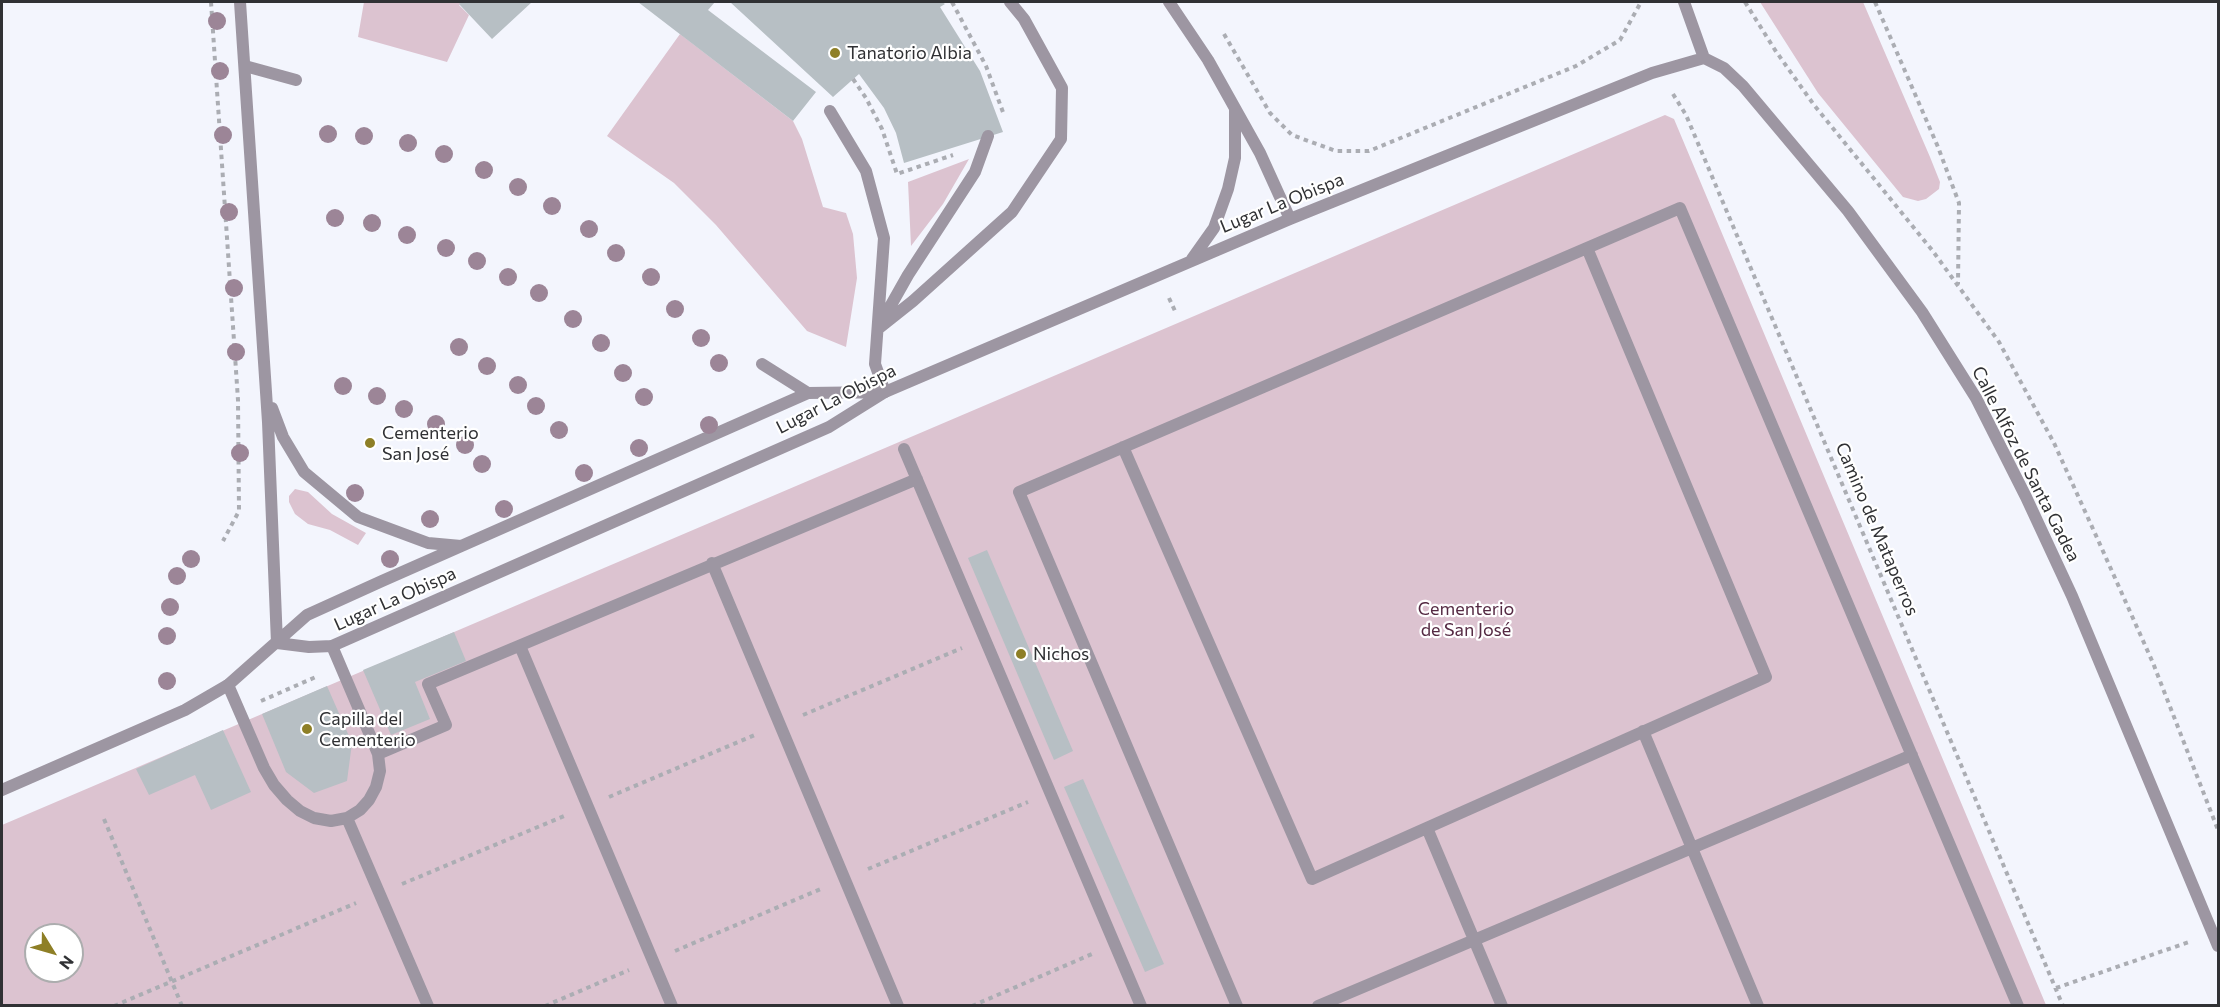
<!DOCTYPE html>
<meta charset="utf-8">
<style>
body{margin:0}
#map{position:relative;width:2220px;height:1007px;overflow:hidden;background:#f3f5fd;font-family:Commissioner,sans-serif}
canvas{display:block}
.frame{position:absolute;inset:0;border:3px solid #303134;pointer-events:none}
.north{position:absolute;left:24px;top:923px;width:60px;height:60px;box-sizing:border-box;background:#fff;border:2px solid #acadae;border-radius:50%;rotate:127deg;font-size:16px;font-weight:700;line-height:24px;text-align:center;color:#303134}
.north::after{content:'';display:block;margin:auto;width:21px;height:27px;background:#8e7f26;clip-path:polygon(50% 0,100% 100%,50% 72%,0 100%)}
</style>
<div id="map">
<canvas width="2220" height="1007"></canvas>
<div class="frame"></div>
<div class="north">N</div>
</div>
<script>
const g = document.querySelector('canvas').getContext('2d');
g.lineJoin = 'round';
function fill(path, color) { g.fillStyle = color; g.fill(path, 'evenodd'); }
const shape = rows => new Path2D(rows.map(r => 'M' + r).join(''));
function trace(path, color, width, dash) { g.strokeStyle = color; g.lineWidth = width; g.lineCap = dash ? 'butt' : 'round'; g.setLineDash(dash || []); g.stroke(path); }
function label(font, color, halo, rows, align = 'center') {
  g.font = font + ' Commissioner,sans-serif'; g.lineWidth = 4.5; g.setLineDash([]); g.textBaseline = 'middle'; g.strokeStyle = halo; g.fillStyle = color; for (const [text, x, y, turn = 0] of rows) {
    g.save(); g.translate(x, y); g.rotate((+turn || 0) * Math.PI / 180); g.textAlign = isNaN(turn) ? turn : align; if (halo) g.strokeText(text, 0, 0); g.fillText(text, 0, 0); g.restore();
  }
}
fill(shape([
 [364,2,462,2,459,5,469,15,447,62,358,37],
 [1760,2,1863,2,1930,157,1940,182,1939,189,1926,199,1918,201,1903,197,1818,93],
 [680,34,793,121,802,139,823,207,846,213,853,234,857,278,846,347,807,331,716,225,674,183,607,136],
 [1665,115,1674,119,2046,1005,2,1006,2,825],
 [36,935,72,935,72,971,36,971],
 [969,159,943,204,911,246,908,182],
 [295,489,308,492,332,514,366,533,358,545,330,530,308,524,295,514,289,502,289,496]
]), '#dcc3d0');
fill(shape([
 [462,2,532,2,492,39,459,4],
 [638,2,715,2,708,10,816,92,793,121],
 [730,2,942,2,945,4,940,7,980,71,1003,132,904,163,896,133,884,108,859,74,833,97],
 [987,550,1073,751,1054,760,968,558],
 [454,632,466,661,415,682,430,719,391,735,363,670],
 [327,686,352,743,347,781,314,793,286,772,262,714],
 [223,730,251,792,211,810,195,775,149,795,136,769],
 [1083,779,1164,964,1145,972,1064,787]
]), '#b7bfc4');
trace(shape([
 [211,2,238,400,239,511,223,541],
 [952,2,986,66,1004,115],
 [1745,2,1775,50,1814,105,1932,250,1999,342,2054,443,2098,540,2153,663,2218,830],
 [1875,2,1938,147,1959,203,1958,284],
 [1224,34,1270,113,1292,135,1336,151,1369,151,1576,66,1620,40,1641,2],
 [853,79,866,98,882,129,897,174,953,155],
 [1673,94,1686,115,2063,1006],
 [1169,298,1175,311],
 [261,701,318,676],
 [803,715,962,648],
 [609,797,757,734],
 [104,819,182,1006],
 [868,869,1028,802],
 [402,884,564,816],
 [675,951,823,888],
 [2056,988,2189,942],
 [114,1006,356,903],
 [545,1006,629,970],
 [972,1006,1092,954]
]), '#abadb3', 4, [4.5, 4.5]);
trace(shape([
 [245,66,296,80],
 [830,111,866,171,884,238,875,364,885,392],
 [882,321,908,275,975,172,988,136],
 [879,328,913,301,1012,212,1061,139,1062,88,1024,19,1010,2],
 [762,364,808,393],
 [1123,447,1312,879,1766,677,1587,248],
 [904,449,1141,1006],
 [712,563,898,1006],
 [520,646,672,1006],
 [228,685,264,768,274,785,287,800,300,811,314,818,331,821,347,818,360,810,369,800,376,787,380,771,378,754,332,646],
 [1643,731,1758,1006],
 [378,754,446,725,428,684,917,479],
 [347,818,428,1006],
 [1427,828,1502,1006],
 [1237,1006,1019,492,1680,208,2018,1006],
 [1318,1006,1912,755]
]), '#9d96a2', 12);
trace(shape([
 [240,2,268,422,277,643],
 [1169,2,1208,60,1260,153,1290,219],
 [1684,2,1704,58],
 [1704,58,1724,68,1743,86,1848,211,1922,312,1976,398,2026,497,2072,596,2218,946],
 [1192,259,1214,228,1228,189,1235,158,1235,110],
 [272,408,283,437,304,472,358,517,428,543,461,546],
 [277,643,309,647,332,646,829,427,885,392,1290,219,1652,73,1704,58],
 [2,790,185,710,228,685,307,615,382,581,808,393,884,392]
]), '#9d96a2', 12);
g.fillStyle = '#9c8597';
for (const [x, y] of [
 [217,21],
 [220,71],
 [328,134],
 [223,135],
 [364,136],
 [408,143],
 [444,154],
 [484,170],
 [518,187],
 [552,206],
 [229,212],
 [335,218],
 [372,223],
 [589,229],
 [407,235],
 [446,248],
 [616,253],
 [477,261],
 [508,277],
 [651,277],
 [234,288],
 [539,293],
 [675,309],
 [573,319],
 [701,338],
 [601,343],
 [459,347],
 [236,352],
 [719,363],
 [487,366],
 [623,373],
 [518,385],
 [343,386],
 [377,396],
 [644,397],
 [536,406],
 [404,409],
 [436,424],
 [709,425],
 [559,430],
 [465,445],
 [639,448],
 [240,453],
 [482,464],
 [584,473],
 [355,493],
 [504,509],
 [430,519],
 [191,559],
 [390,559],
 [177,576],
 [170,607],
 [167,636],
 [167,681]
]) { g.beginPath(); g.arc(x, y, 9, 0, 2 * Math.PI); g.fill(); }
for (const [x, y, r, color] of [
 [835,53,6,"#8e7f26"],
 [370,443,6,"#8e7f26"],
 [1021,654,6,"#8e7f26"],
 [307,729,6,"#8e7f26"]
]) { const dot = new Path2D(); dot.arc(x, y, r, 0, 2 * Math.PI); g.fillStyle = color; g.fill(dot); trace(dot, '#fff', 2); }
label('18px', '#303134', '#fff', [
 ["Tanatorio Albia",847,53],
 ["Cementerio",382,433],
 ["San José",382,454],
 ["Nichos",1033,654],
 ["Capilla del",319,719],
 ["Cementerio",319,740]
], 'left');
label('18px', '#303134', '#fff', [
 ["Lugar La Obispa",1282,203,-22],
 ["Lugar La Obispa",836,399,-27],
 ["Calle Alfoz de Santa Gadea",2026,464,63],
 ["Camino de Mataperros",1877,529,67],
 ["Lugar La Obispa",395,599,-24]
]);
label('18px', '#552a43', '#fff', [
 ["Cementerio",1466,609],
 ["de San José",1466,630]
]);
</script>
